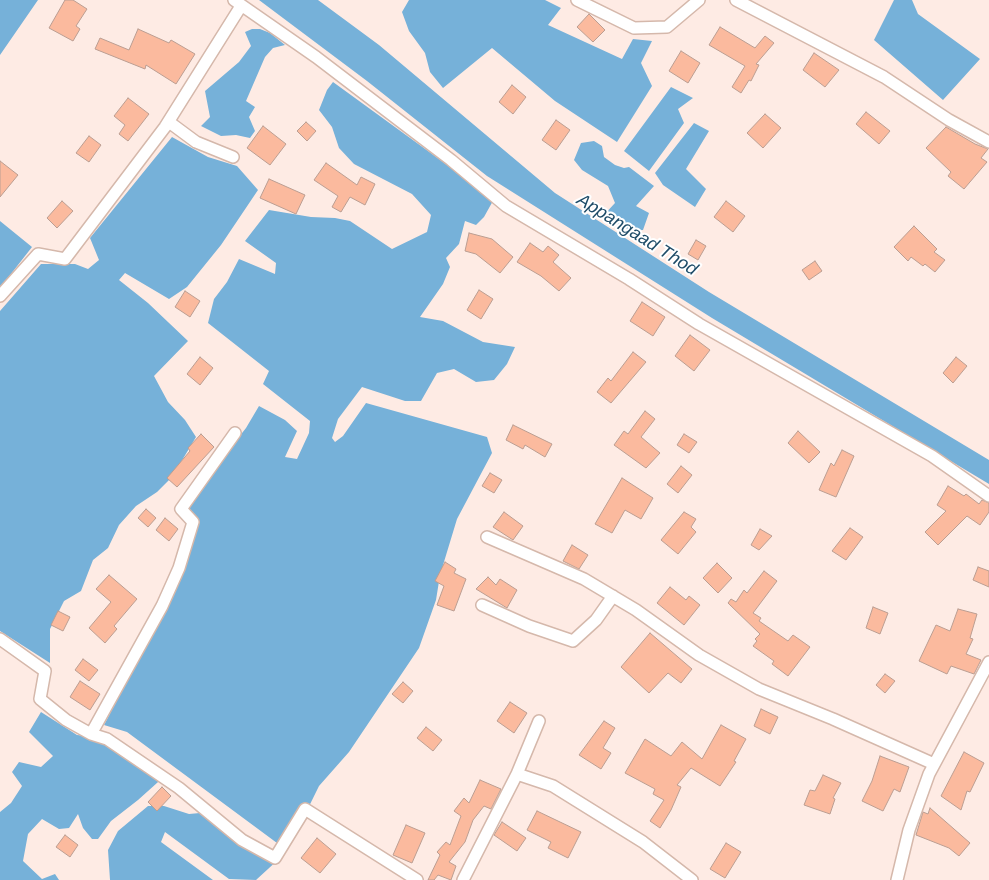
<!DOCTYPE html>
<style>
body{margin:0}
canvas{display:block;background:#feebe4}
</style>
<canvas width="989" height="880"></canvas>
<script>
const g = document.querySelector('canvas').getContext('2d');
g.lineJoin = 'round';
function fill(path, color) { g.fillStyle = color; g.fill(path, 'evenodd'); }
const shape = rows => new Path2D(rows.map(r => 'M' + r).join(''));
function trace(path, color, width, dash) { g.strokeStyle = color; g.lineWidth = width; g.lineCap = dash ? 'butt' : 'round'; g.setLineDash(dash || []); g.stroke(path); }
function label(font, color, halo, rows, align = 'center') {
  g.font = font + ' Arial,sans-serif'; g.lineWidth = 4; g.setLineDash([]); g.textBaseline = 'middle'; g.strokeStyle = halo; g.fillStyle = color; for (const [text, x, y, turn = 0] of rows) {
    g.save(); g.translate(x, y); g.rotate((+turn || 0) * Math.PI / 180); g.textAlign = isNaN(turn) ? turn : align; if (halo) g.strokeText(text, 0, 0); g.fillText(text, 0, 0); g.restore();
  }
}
fill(shape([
 [0,0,38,0,0,55],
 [259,0,318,0,379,45,555,193,709,292,989,460,989,484,712,318,487,176,367,81],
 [409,0,545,0,561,8,548,25,622,59,633,39,652,41,641,63,652,86,617,142,555,101,492,48,443,88,430,72,425,53,409,31,402,12],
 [894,0,912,0,918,14,980,59,943,100,874,40],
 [252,29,260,29,270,33,285,45,273,48,265,57,246,101,255,107,249,117,255,131,250,138,236,135,221,136,201,126,210,117,205,91,239,62,251,46,245,32],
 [333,82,494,199,484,217,476,225,465,221,459,244,446,258,450,267,443,284,420,317,443,321,483,342,515,347,507,364,494,380,476,382,454,369,437,373,421,401,405,401,362,387,338,419,332,438,335,442,343,436,366,403,487,437,492,453,457,519,440,575,436,600,419,648,349,752,319,786,289,847,277,843,127,732,104,725,173,592,197,530,195,519,189,509,191,500,202,484,246,428,259,406,285,420,297,431,285,457,297,459,309,433,310,421,263,384,269,371,208,323,214,299,227,282,239,259,275,274,276,263,245,241,269,210,311,217,335,218,350,221,392,249,427,232,431,215,412,194,354,164,339,148,332,127,319,110,327,90],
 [671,87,693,98,678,109,684,123,649,171,624,151],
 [694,123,709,131,686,169,706,189,695,207,663,185,655,173],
 [172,137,208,157,237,166,258,190,221,245,187,287,169,299,125,273,119,280,148,303,188,341,154,376,168,402,185,420,196,437,172,477,157,492,136,506,119,525,108,548,93,560,81,591,64,601,50,629,50,663,0,631,0,311,41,264,75,264,88,269,99,260,90,238],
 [594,141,602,146,604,157,615,165,624,168,629,167,654,186,636,206,649,213,643,230,632,231,602,217,615,203,608,186,582,170,574,160,581,143],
 [0,221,32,247,0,288],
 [41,712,77,735,96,737,167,774,138,800,111,821,98,839,92,839,83,828,78,814,69,828,59,829,42,819,28,834,23,861,42,879,55,874,59,880,0,880,0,812,11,803,22,786,12,772,19,762,41,767,53,756,29,732],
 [148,806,164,806,189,814,200,813,211,822,244,836,280,858,256,880,229,879,165,832,161,842,213,880,110,880,108,850,118,831]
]), '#76b1d9');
const building = shape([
 [65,0,73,0,87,9,76,26,80,29,73,41,49,28,65,0],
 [589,14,605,30,593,42,577,27,589,14],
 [720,27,755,48,765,36,774,43,756,64,759,65,751,81,749,80,741,93,732,87,745,66,709,45,720,27],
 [138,29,169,43,171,40,195,54,176,84,146,65,145,69,95,49,100,38,129,50,138,29],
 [681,51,700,63,688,83,669,71,681,51],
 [814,53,839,70,825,87,803,70,814,53],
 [512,85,526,97,513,114,499,102,512,85],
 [128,98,149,114,128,141,119,134,125,125,114,116,128,98],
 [866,112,890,131,879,144,856,124,866,112],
 [765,114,781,128,763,148,747,133,765,114],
 [556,120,570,130,556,150,542,140,556,120],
 [306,122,316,131,307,141,297,131,306,122],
 [263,126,286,144,270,165,247,148,263,126],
 [946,127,975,144,988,149,981,158,987,162,964,189,948,176,951,172,926,148,946,127],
 [89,136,101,145,89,162,76,153,89,136],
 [0,161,18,175,0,197,0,161],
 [326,163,357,185,361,177,375,184,365,205,350,197,341,212,332,207,338,196,314,180,326,163],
 [269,179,305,195,296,214,260,198,269,179],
 [62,201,73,211,57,228,47,218,62,201],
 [726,201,745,216,733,232,714,217,726,201],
 [914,226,937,249,934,252,945,260,935,272,925,264,923,266,911,257,908,261,894,247,914,226],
 [469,233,492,239,513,257,500,273,476,254,465,251,469,233],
 [696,240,706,246,698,260,688,254,696,240],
 [530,243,543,252,548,246,559,255,553,262,571,278,559,291,541,276,517,262,530,243],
 [815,261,822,271,809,280,802,270,815,261],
 [479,290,493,299,481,319,467,310,479,290],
 [185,291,200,301,190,317,175,307,185,291],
 [642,302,665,317,653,336,630,321,642,302],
 [690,335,710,350,694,371,675,356,690,335],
 [633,352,646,362,611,403,597,392,608,378,611,381,633,352],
 [200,357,213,368,200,385,187,374,200,357],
 [956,357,967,366,953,383,943,373,956,357],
 [645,411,655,419,641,437,660,453,646,468,614,445,624,431,628,434,645,411],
 [513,425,552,444,545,457,525,445,523,449,506,440,513,425],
 [798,431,820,452,809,463,788,443,798,431],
 [201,434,214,447,177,487,167,478,190,451,188,448,201,434],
 [684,434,697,442,689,453,677,445,684,434],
 [842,450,854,456,836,497,819,490,831,463,834,466,842,450],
 [681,466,692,475,678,493,667,484,681,466],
 [490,473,502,480,494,493,482,486,490,473],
 [622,478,653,498,641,519,625,510,612,533,595,524,622,478],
 [948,486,964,496,966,494,979,504,982,500,989,503,989,512,980,525,967,516,938,545,925,532,946,511,937,505,948,486],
 [146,509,156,518,148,527,138,518,146,509],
 [504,512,523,526,513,540,493,527,504,512],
 [684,512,696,519,691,527,696,532,678,554,661,540,684,512],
 [165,518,178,529,169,541,156,530,165,518],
 [850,528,863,537,846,560,832,551,850,528],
 [760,529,772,536,759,550,751,545,760,529],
 [572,545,588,555,579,569,563,561,572,545],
 [445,562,456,569,454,573,466,579,454,611,437,605,444,586,435,581,445,562],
 [717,563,732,578,718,593,703,578,717,563],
 [978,567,989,571,989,587,973,580,978,567],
 [764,571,777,581,753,613,761,618,759,621,788,641,793,635,810,647,788,676,772,664,774,661,753,646,757,641,755,639,760,634,728,603,731,599,736,602,744,590,747,593,764,571],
 [109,575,137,599,114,626,117,629,105,643,89,628,111,602,96,589,109,575],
 [488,577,496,585,500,579,517,590,507,608,476,589,488,577],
 [670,587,686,600,689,596,700,605,684,625,657,603,670,587],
 [873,607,888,613,880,634,866,628,873,607],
 [958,609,977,614,970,638,973,639,966,654,981,660,974,674,951,666,947,674,919,661,936,625,950,631,958,609],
 [58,611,70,617,63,631,51,625,58,611],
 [650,633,692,669,681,683,668,673,649,693,621,667,650,633],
 [83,659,98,670,89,681,75,670,83,659],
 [885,674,895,681,885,693,876,685,885,674],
 [80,681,100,694,90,710,70,697,80,681],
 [403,682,413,691,403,703,392,694,403,682],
 [510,702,527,713,514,733,497,721,510,702],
 [761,709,778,717,770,734,754,726,761,709],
 [604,721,615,728,603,748,611,753,601,769,579,755,604,721],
 [721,725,746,739,734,761,736,762,720,786,691,768,677,785,681,787,671,810,660,828,650,821,664,800,653,794,655,789,625,773,645,739,671,756,682,742,702,759,721,725],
 [426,727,442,740,433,751,417,738,426,727],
 [964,752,984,763,970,792,967,791,961,810,941,796,964,752],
 [880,756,909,767,900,792,894,789,883,811,862,801,872,781,880,756],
 [823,775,841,783,833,798,835,799,830,814,804,805,810,790,815,791,823,775],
 [480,780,501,789,491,809,484,806,473,820,465,842,449,862,456,866,451,880,438,875,434,880,428,880,440,855,437,852,446,842,450,845,461,816,454,811,464,798,469,803,480,780],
 [162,787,171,796,157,811,148,802,162,787],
 [930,808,970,843,959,856,949,848,916,835,923,812,928,814,930,808],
 [537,811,581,832,568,858,548,848,551,842,527,830,537,811],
 [502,822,526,838,517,851,494,835,502,822],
 [406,825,425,833,412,863,393,855,406,825],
 [65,835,78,845,70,857,56,847,65,835],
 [317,838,336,854,320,873,301,858,317,838],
 [726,843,741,852,725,878,710,869,726,843]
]);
fill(building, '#fbba9e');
trace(building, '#bb9e92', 1);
const street = shape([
 [234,0,316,57,451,160,506,206,629,279,699,324,932,456,989,496],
 [577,0,634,28,667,27,699,0],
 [736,0,884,77,949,120,989,142],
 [169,122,196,142,233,157],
 [0,296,38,254,65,259,165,127,241,6],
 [487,537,584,579,636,610,699,655,759,689,833,719,934,764],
 [482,605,529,626,573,641,596,620,613,596],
 [0,639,45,671,40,699,66,720,91,734,107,739,179,788,242,840,275,858,305,809,417,880],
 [91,734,162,606,179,568,193,522,181,509,235,433],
 [517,774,539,721],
 [463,880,517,774,553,786,643,842,692,880],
 [897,880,909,830,929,774,989,662]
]);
trace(street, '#d5b8ab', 14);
trace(street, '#fff', 11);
label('italic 18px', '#1e4b67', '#fff', [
 ["Appangaad Thod",637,235,32]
]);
</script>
